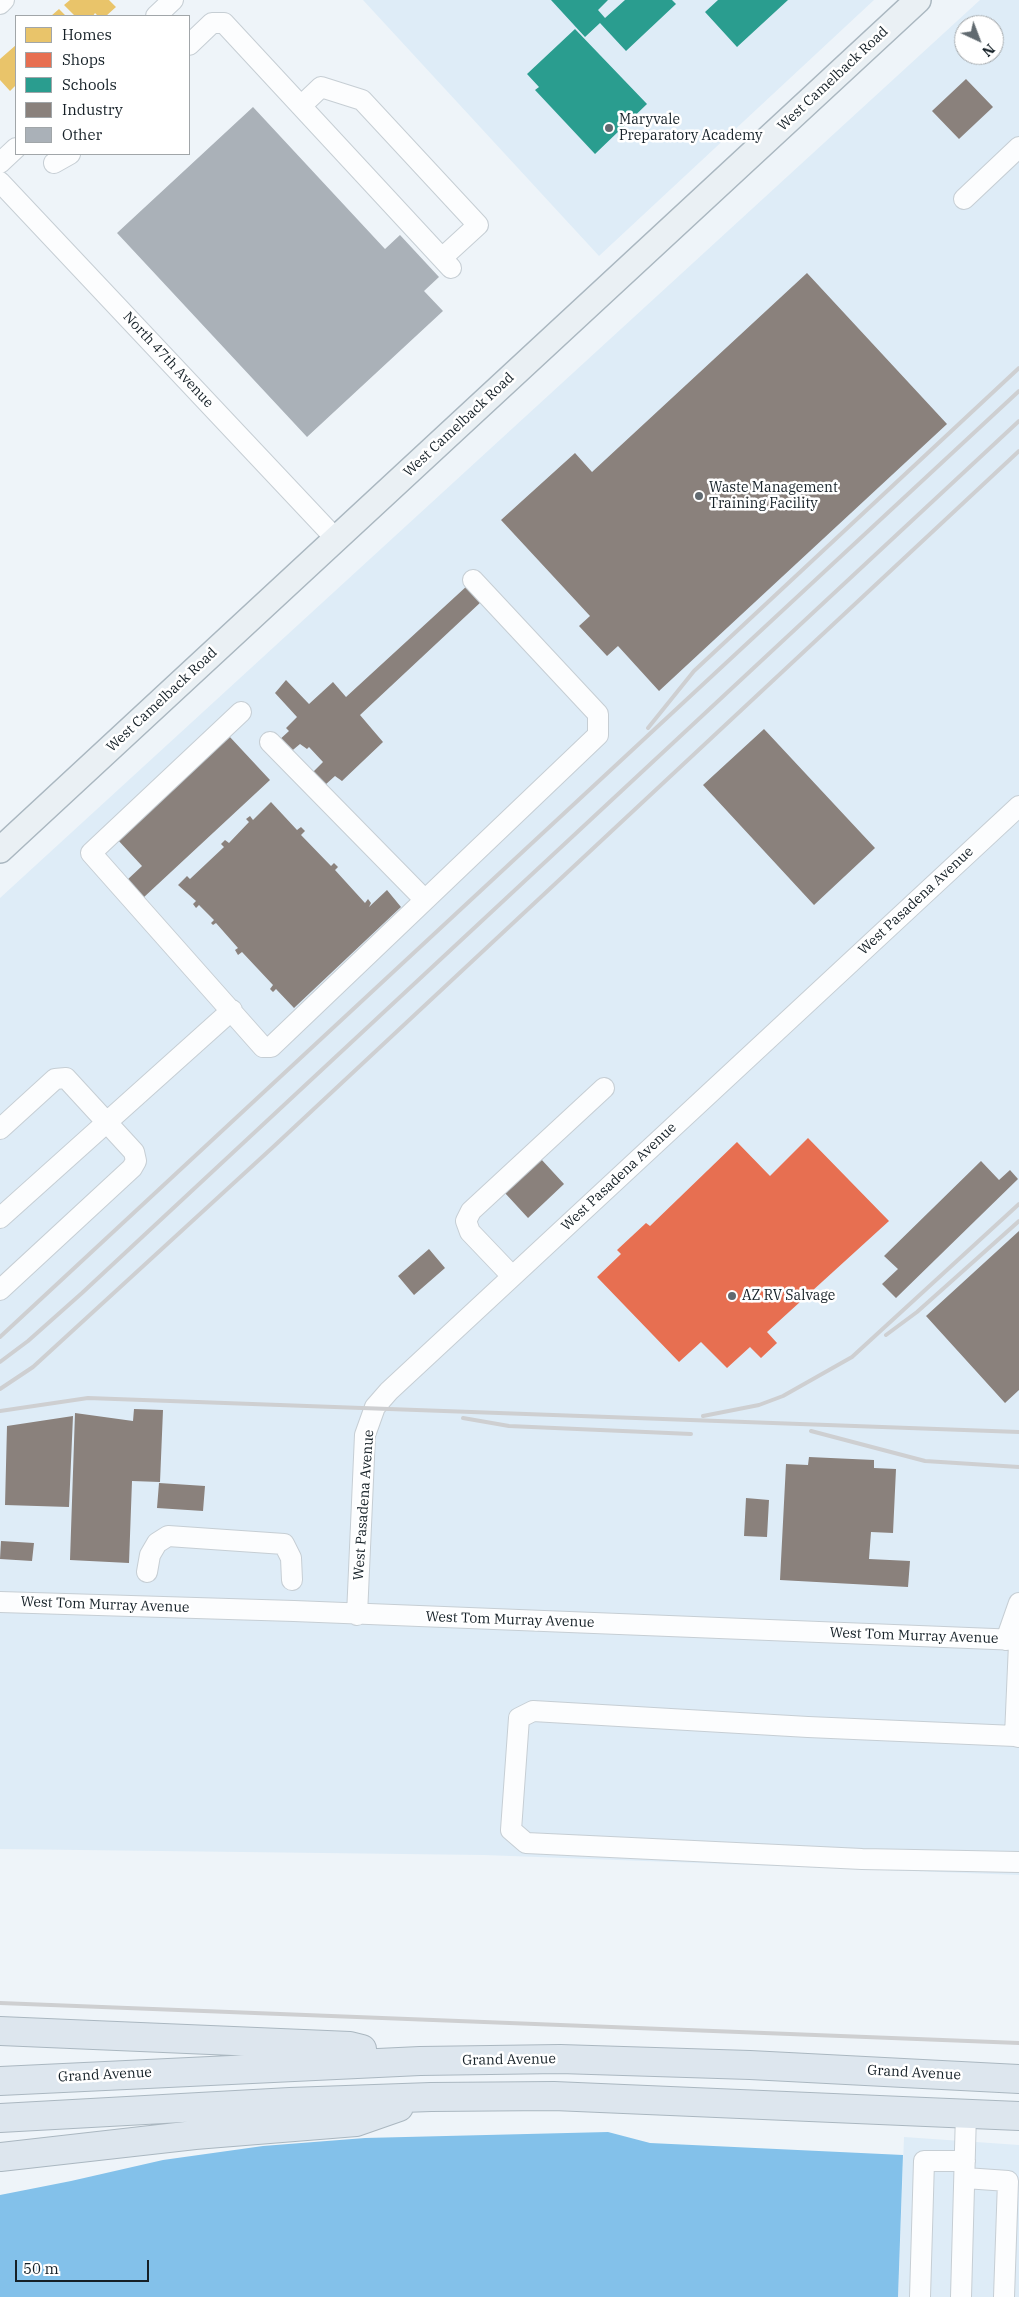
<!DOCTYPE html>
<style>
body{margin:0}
#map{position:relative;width:1019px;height:2297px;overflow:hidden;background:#eef4f9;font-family:"IBM Plex Serif",serif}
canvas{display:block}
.legend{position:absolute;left:15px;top:15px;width:175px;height:140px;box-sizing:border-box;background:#fff;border:1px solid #a1a6a9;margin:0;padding:6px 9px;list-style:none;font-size:15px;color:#152027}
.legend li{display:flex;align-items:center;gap:10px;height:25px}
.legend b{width:25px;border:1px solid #a1a6a9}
.north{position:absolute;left:954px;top:15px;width:50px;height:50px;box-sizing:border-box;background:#fff;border:1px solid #a1a6a9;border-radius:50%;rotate:137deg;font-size:14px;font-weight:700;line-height:20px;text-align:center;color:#152027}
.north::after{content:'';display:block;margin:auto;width:18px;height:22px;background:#616a70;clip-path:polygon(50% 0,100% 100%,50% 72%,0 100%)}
.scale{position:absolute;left:15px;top:2260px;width:134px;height:22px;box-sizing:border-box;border:2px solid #152027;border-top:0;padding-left:6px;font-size:15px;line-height:18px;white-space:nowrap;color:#152027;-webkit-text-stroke:4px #fff;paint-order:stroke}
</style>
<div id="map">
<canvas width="1019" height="2297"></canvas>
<ul class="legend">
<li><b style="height:14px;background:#e9c46a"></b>Homes</li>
<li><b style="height:14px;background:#e76f51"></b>Shops</li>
<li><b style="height:14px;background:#2a9d8f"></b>Schools</li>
<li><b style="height:14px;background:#8a817c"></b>Industry</li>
<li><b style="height:14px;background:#aab1b8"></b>Other</li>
</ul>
<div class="north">N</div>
<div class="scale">50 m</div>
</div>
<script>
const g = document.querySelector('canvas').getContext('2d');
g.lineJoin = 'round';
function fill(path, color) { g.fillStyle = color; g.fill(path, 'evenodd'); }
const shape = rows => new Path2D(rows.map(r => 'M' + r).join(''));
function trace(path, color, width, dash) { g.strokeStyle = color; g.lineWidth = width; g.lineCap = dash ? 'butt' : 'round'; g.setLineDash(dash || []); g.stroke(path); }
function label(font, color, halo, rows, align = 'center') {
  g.font = font + ' "IBM Plex Serif",serif'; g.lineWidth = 5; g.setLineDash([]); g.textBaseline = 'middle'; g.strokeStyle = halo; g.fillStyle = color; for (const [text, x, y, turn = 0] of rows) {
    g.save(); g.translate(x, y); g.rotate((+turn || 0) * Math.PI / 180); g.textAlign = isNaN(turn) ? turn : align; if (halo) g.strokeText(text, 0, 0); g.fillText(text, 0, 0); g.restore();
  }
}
fill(shape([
 [363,0,874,0,599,256],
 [980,0,1019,0,1019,1875,484,1855,0,1849,0,898],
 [964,25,994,25,994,55,964,55],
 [904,2137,1019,2145,1019,2297,898,2297]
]), '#deecf7');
fill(shape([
 [608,2132,650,2143,903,2155,898,2297,0,2297,0,2195,71,2181,163,2160,263,2146,365,2138]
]), '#83c1ea');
fill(shape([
 [70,0,109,0,116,7,106,16,98,16,95,13,93,16,75,16,64,5],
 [59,9,66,16,51,16],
 [16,45,16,85,10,91,0,80,0,59]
]), '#e9c46a');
fill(shape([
 [808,1138,889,1221,767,1332,777,1343,761,1358,750,1347,727,1368,701,1342,679,1362,597,1277,621,1254,617,1250,646,1223,650,1226,737,1142,770,1176]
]), '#e76f51');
fill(shape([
 [551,0,608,0,598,10,605,18,625,0,672,0,676,4,626,51,600,23,585,37],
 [718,0,788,0,737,47,705,12],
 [575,29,647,104,595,154,535,90,539,87,527,74]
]), '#2a9d8f');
fill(shape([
 [966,79,993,107,959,139,932,111],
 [807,273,947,424,659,691,618,646,607,656,579,626,590,616,501,520,575,453,592,472],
 [468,585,482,601,360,715,383,742,342,781,335,776,325,785,313,772,323,762,309,747,307,749,300,744,288,754,277,742,289,731,286,728,297,717,275,693,286,680,309,704,333,682,346,697],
 [764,729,875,848,814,905,703,785],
 [229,736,270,780,143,898,126,881,142,866,117,839],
 [271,802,297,830,301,827,305,831,301,835,331,866,334,863,338,867,335,870,365,903,368,899,371,903,369,907,387,890,401,907,294,1008,276,989,273,992,270,989,273,985,242,952,238,955,235,950,238,948,216,923,213,925,211,923,214,920,199,905,196,908,193,904,196,901,178,885,187,876,190,879,224,847,221,844,225,840,229,843,249,822,246,819,250,816,253,820],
 [541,1159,564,1184,528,1218,505,1193],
 [981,1161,999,1180,1010,1170,1018,1179,896,1298,882,1284,898,1269,884,1256],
 [1019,1231,1019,1390,1005,1403,926,1316],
 [429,1249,445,1268,414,1295,398,1276],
 [134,1409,163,1410,160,1482,132,1481,129,1563,70,1560,75,1413,133,1421],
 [73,1416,69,1507,5,1505,7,1426],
 [809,1457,874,1460,874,1468,896,1469,893,1533,871,1532,869,1559,910,1561,908,1587,780,1580,786,1464,808,1465],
 [159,1483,205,1486,203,1511,157,1508],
 [746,1498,769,1500,767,1537,744,1536],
 [1,1541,34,1543,32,1561,0,1559]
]), '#8a817c');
fill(shape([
 [253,107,385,249,400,235,439,277,424,291,443,311,307,437,117,233]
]), '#aab1b8');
const minor = shape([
 [0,4,4,0],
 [156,16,173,0],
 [189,45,212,23,224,23,451,268],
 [301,106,321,87,362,100,478,225,442,258],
 [0,163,16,148],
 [54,163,70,154],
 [0,182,336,539],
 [964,199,1019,147],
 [241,712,91,853,263,1047,271,1047,598,735,598,714,473,580],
 [270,742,424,899],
 [0,1129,55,1079,66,1078,134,1152,136,1161,132,1168,0,1290],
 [0,1218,232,1010],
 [512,1276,470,1232,466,1221,471,1211,604,1088],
 [147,1572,150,1555,157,1543,168,1536,284,1544,291,1558,292,1580],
 [0,1602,294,1611,1019,1640],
 [357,1615,365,1435,375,1407,389,1391,1019,806],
 [1006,1640,1019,1603],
 [1019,1644,1015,1736,1019,1737],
 [1015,1736,808,1727,533,1711,519,1718,511,1830,526,1843,862,1859,1019,1862],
 [965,2178,1008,2181,1004,2297],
 [920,2297,924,2161,965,2161],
 [961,2297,966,2113]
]);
const major = shape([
 [0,850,918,0]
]);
const highway = shape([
 [0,2031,350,2046,362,2049],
 [0,2081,420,2061,560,2059,750,2065,1019,2079],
 [0,2118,290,2102,431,2097,554,2096,1019,2116],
 [0,2157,195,2135,356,2122,399,2107]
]);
trace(minor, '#c6ced4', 22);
trace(major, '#aab7c0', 28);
trace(highway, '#aab7c0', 30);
trace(minor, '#fcfdfe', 20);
trace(major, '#eaf0f4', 25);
trace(highway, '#dde6ee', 28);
trace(shape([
 [648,728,694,671,1019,368],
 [886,1335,917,1312,1019,1221],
 [0,1337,1019,391],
 [0,1362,28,1341,82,1293,1019,421],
 [0,1389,33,1367,272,1148,1019,451],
 [0,1411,88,1398,1019,1432],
 [703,1416,759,1405,783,1396,852,1357,1019,1204],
 [463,1418,509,1426,691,1434],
 [811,1431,925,1461,1019,1467],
 [0,2003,1019,2043]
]), '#cecfd1', 4);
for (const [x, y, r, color] of [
 [609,128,5,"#616a70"],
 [699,496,5,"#616a70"],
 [732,1296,5,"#616a70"]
]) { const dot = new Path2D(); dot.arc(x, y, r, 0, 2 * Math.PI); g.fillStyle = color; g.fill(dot); trace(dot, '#fff', 2); }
label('14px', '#152027', '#fff', [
 ["West Camelback Road",833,79,-43],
 ["North 47th Avenue",168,360,47],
 ["West Camelback Road",459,425,-43],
 ["West Camelback Road",162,700,-43],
 ["West Pasadena Avenue",916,901,-43],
 ["West Pasadena Avenue",619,1177,-43],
 ["West Pasadena Avenue",364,1505,-86],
 ["West Tom Murray Avenue",105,1605,2],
 ["West Tom Murray Avenue",510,1620,2],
 ["West Tom Murray Avenue",914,1636,2],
 ["Grand Avenue",509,2060,-1],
 ["Grand Avenue",914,2073,3],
 ["Grand Avenue",105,2075,-3]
]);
label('14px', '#152027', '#fff', [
 ["Maryvale",619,120],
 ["Preparatory Academy",619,136],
 ["Waste Management",709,488],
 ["Training Facility",709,504],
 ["AZ RV Salvage",742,1296]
], 'left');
</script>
